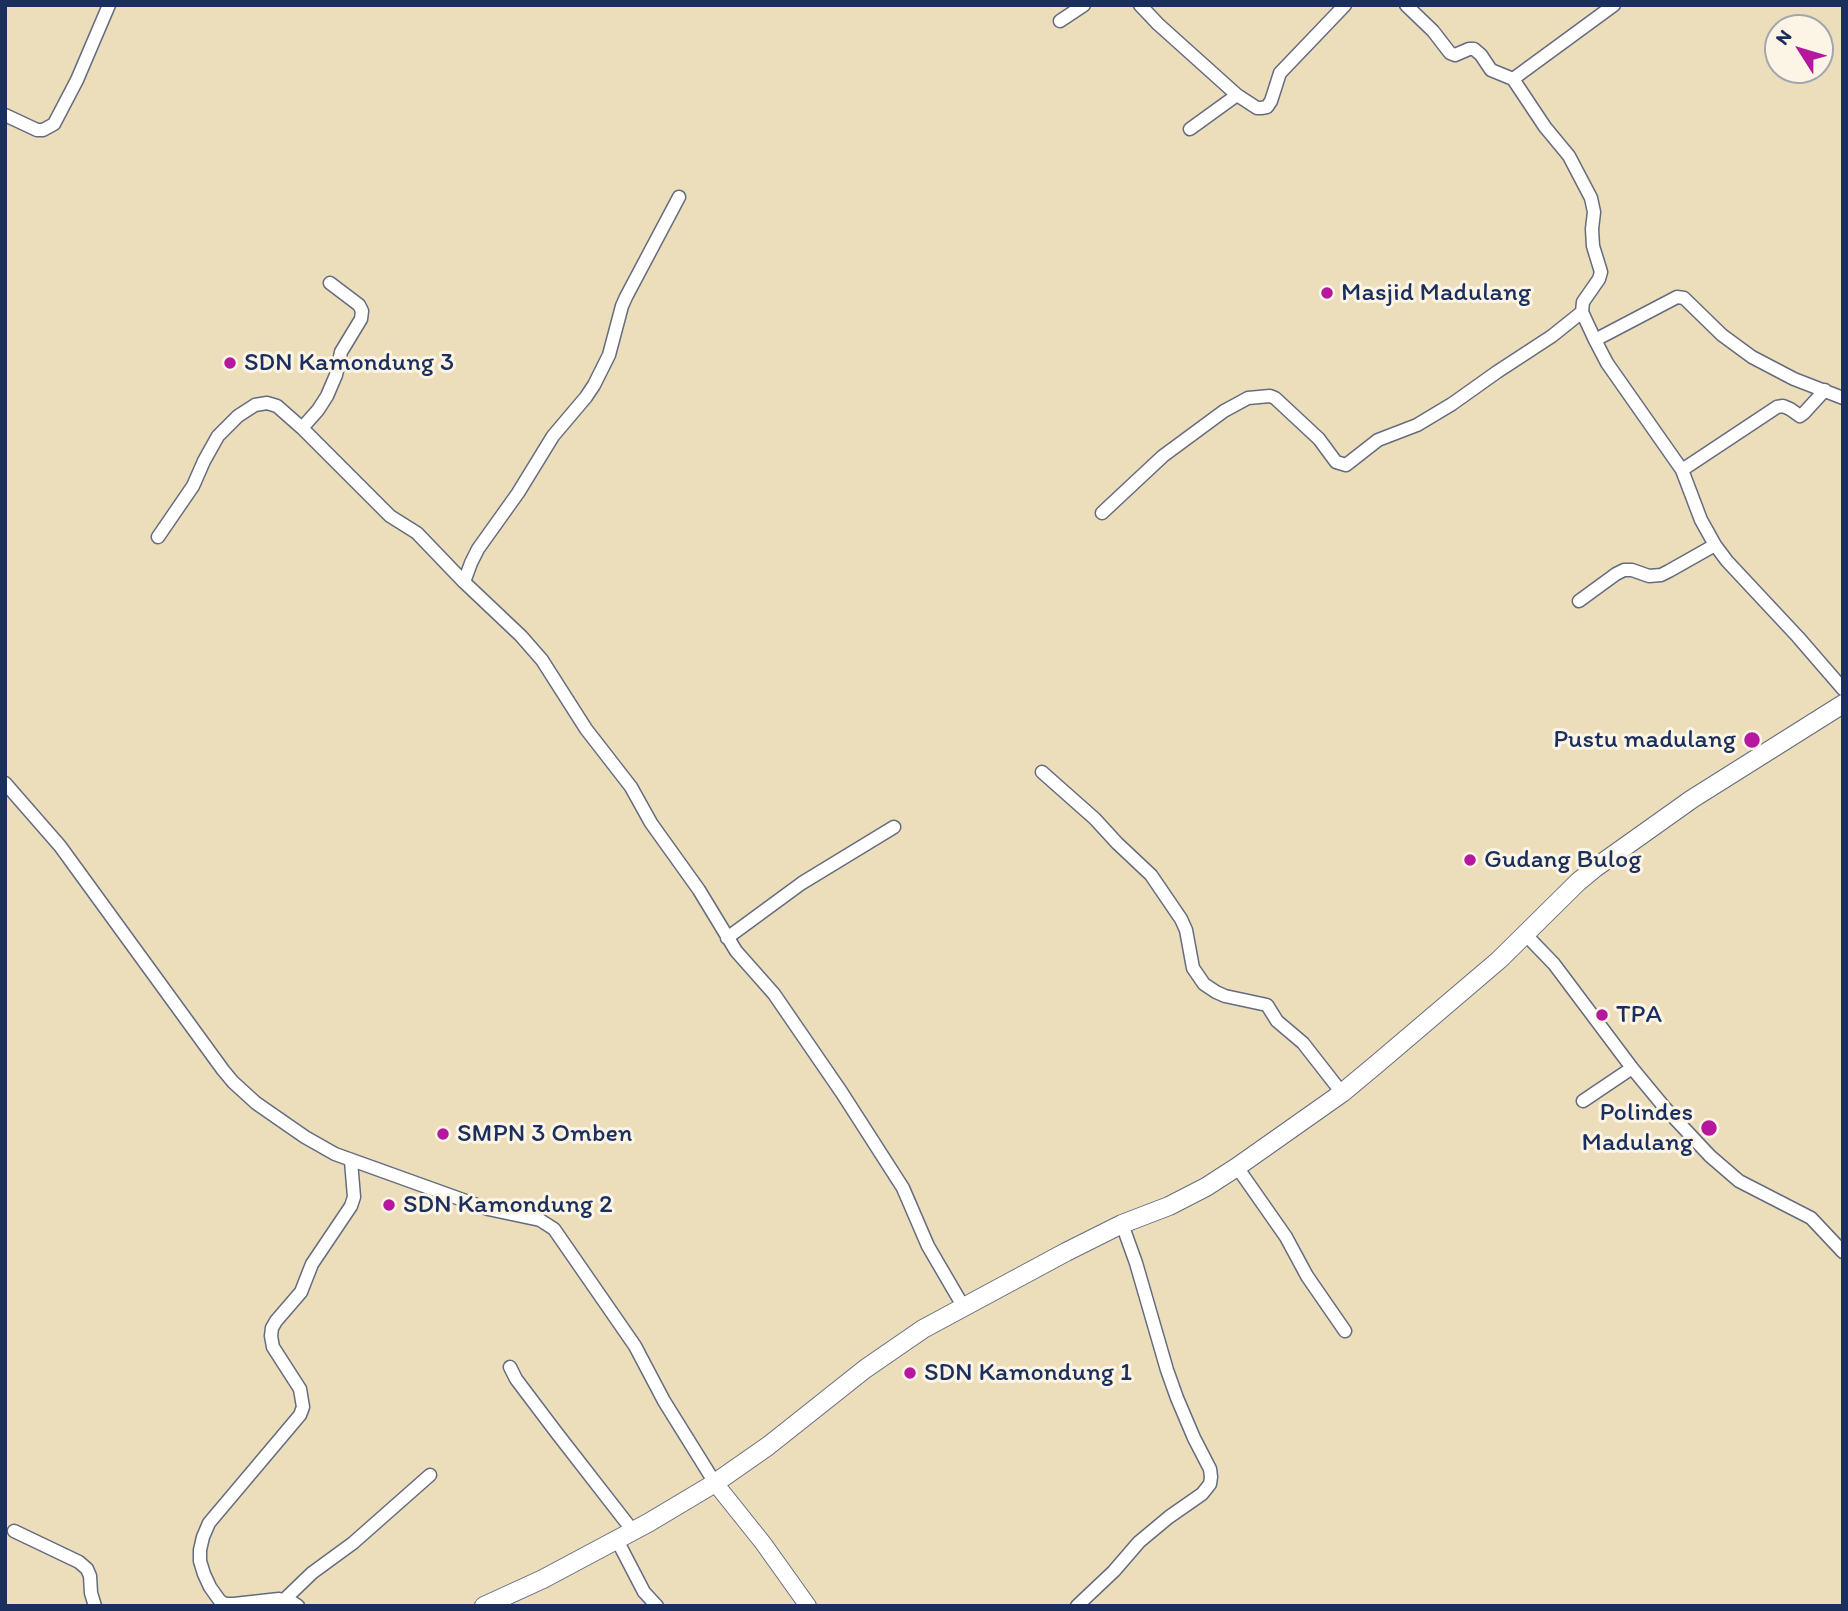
<!DOCTYPE html>
<style>
body{margin:0}
#map{position:relative;width:1848px;height:1611px;overflow:hidden;background:#eddebb;font-family:Itim,sans-serif}
canvas{display:block}
.frame{position:absolute;inset:0;border:7px solid #1b2f5e;pointer-events:none}
.north{position:absolute;left:1764px;top:14px;width:70px;height:70px;box-sizing:border-box;background:#fcf5e5;border:2px solid #a2a6af;border-radius:50%;rotate:307deg;font-size:19px;font-weight:700;line-height:28px;text-align:center;color:#1b2f5e}
.north::after{content:'';display:block;margin:auto;width:24px;height:32px;background:#b5179e;clip-path:polygon(50% 0,100% 100%,50% 72%,0 100%)}
</style>
<div id="map">
<canvas width="1848" height="1611"></canvas>
<div class="frame"></div>
<div class="north">N</div>
</div>
<script>
const g = document.querySelector('canvas').getContext('2d');
g.lineJoin = 'round';
const shape = rows => new Path2D(rows.map(r => 'M' + r).join(''));
function trace(path, color, width, dash) { g.strokeStyle = color; g.lineWidth = width; g.lineCap = dash ? 'butt' : 'round'; g.setLineDash(dash || []); g.stroke(path); }
function label(font, color, halo, rows, align = 'center') {
  g.font = font + ' Itim,sans-serif'; g.lineWidth = 6; g.setLineDash([]); g.textBaseline = 'middle'; g.strokeStyle = halo; g.fillStyle = color; for (const [text, x, y, turn = 0] of rows) {
    g.save(); g.translate(x, y); g.rotate((+turn || 0) * Math.PI / 180); g.textAlign = isNaN(turn) ? turn : align; if (halo) g.strokeText(text, 0, 0); g.fillText(text, 0, 0); g.restore();
  }
}
const street = shape([
 [1140,5,1158,24,1237,95,1257,108,1261,108,1267,107,1271,101,1280,73,1345,5],
 [1406,5,1433,31,1450,53,1455,55,1469,49,1474,49,1481,55,1491,70,1513,79,1545,127,1569,156,1591,198,1594,212,1592,229,1593,246,1601,272,1599,279,1583,302,1582,312,1595,340,1607,363,1682,470,1701,520,1715,545,1727,561,1798,637,1843,689],
 [1060,21,1084,5],
 [1513,79,1614,5],
 [5,115,37,130,43,130,54,124,77,80,109,5],
 [1190,129,1237,95],
 [1595,340,1677,297,1684,298,1722,335,1752,357,1794,379,1843,398],
 [302,428,318,410,327,396,336,375,341,352,361,319,362,311,359,305,330,283],
 [1682,470,1777,407,1783,406,1790,409,1800,416,1804,413,1825,390],
 [1102,513,1163,456,1224,411,1248,398,1270,396,1275,398,1319,439,1336,462,1346,465,1378,440,1417,425,1452,404,1497,372,1552,336,1582,312],
 [158,537,193,486,204,461,218,436,238,416,255,405,267,403,277,406,302,428,390,516,417,533,464,582,521,636,542,660,586,729,631,787,651,823,699,890,736,951,774,994,842,1093,903,1188,928,1246,963,1306],
 [464,582,471,563,478,549,518,493,553,436,586,397,594,385,609,355,622,306,626,297,679,197],
 [1579,601,1616,574,1624,570,1632,570,1649,576,1661,575,1669,571,1715,545],
 [1042,772,1095,819,1117,843,1151,875,1181,919,1186,930,1193,968,1204,984,1216,992,1225,996,1267,1005,1277,1021,1303,1043,1342,1093],
 [5,783,60,846,223,1070,233,1082,256,1103,305,1137,335,1154,488,1209,540,1220,554,1229,635,1346,664,1401,715,1483],
 [1525,934,1554,964,1632,1068,1665,1108,1710,1156,1739,1181,1811,1218,1843,1252],
 [727,938,802,883,894,827],
 [1583,1101,1632,1068],
 [1237,1167,1286,1237,1307,1276,1345,1331],
 [510,1367,516,1379,556,1432,633,1531],
 [14,1531,79,1562,87,1569,90,1576,91,1593,95,1606],
 [617,1540,644,1592,657,1606],
 [284,1600,312,1573,353,1543,430,1475],
 [298,1606,292,1602,279,1599,234,1604,225,1604,220,1601,210,1587,204,1574,200,1561,200,1550,203,1537,209,1523,300,1415,303,1407,300,1389,273,1347,271,1336,272,1328,276,1321,301,1292,312,1264,351,1206,354,1197,351,1161],
 [1077,1606,1114,1571,1139,1542,1169,1517,1202,1494,1210,1484,1211,1477,1210,1469,1194,1438,1177,1398,1167,1370,1136,1263,1122,1224]
]);
const secondary = shape([
 [715,1483,763,1543,808,1606]
]);
const primary = shape([
 [484,1606,543,1579,648,1523,715,1483,768,1446,865,1369,923,1329,1066,1252,1122,1224,1169,1206,1206,1187,1237,1167,1342,1093,1378,1063,1499,960,1578,882,1595,868,1692,799,1843,704]
]);
trace(street, '#646c7f', 15);
trace(secondary, '#646c7f', 18);
trace(primary, '#646c7f', 20);
trace(street, '#fff', 12);
trace(secondary, '#fff', 16);
trace(primary, '#fff', 18);
for (const [x, y, r, color] of [
 [1327,293,7,"#b5179e"],
 [230,363,7,"#b5179e"],
 [1752,740,9,"#b5179e"],
 [1470,860,7,"#b5179e"],
 [1602,1015,7,"#b5179e"],
 [1709,1128,9,"#b5179e"],
 [443,1134,7,"#b5179e"],
 [389,1205,7,"#b5179e"],
 [910,1373,7,"#b5179e"]
]) { const dot = new Path2D(); dot.arc(x, y, r, 0, 2 * Math.PI); g.fillStyle = color; g.fill(dot); trace(dot, '#fcf5e5', 2.5); }
label('26px', '#1b2f5e', '#fcf5e5', [
 ["Masjid Madulang",1341,293],
 ["SDN Kamondung 3",244,363],
 ["Pustu madulang",1736,740,"right"],
 ["Gudang Bulog",1484,860],
 ["TPA",1616,1015],
 ["Polindes",1693,1113,"right"],
 ["Madulang",1693,1143,"right"],
 ["SMPN 3 Omben",457,1134],
 ["SDN Kamondung 2",403,1205],
 ["SDN Kamondung 1",924,1373]
], 'left');
</script>
